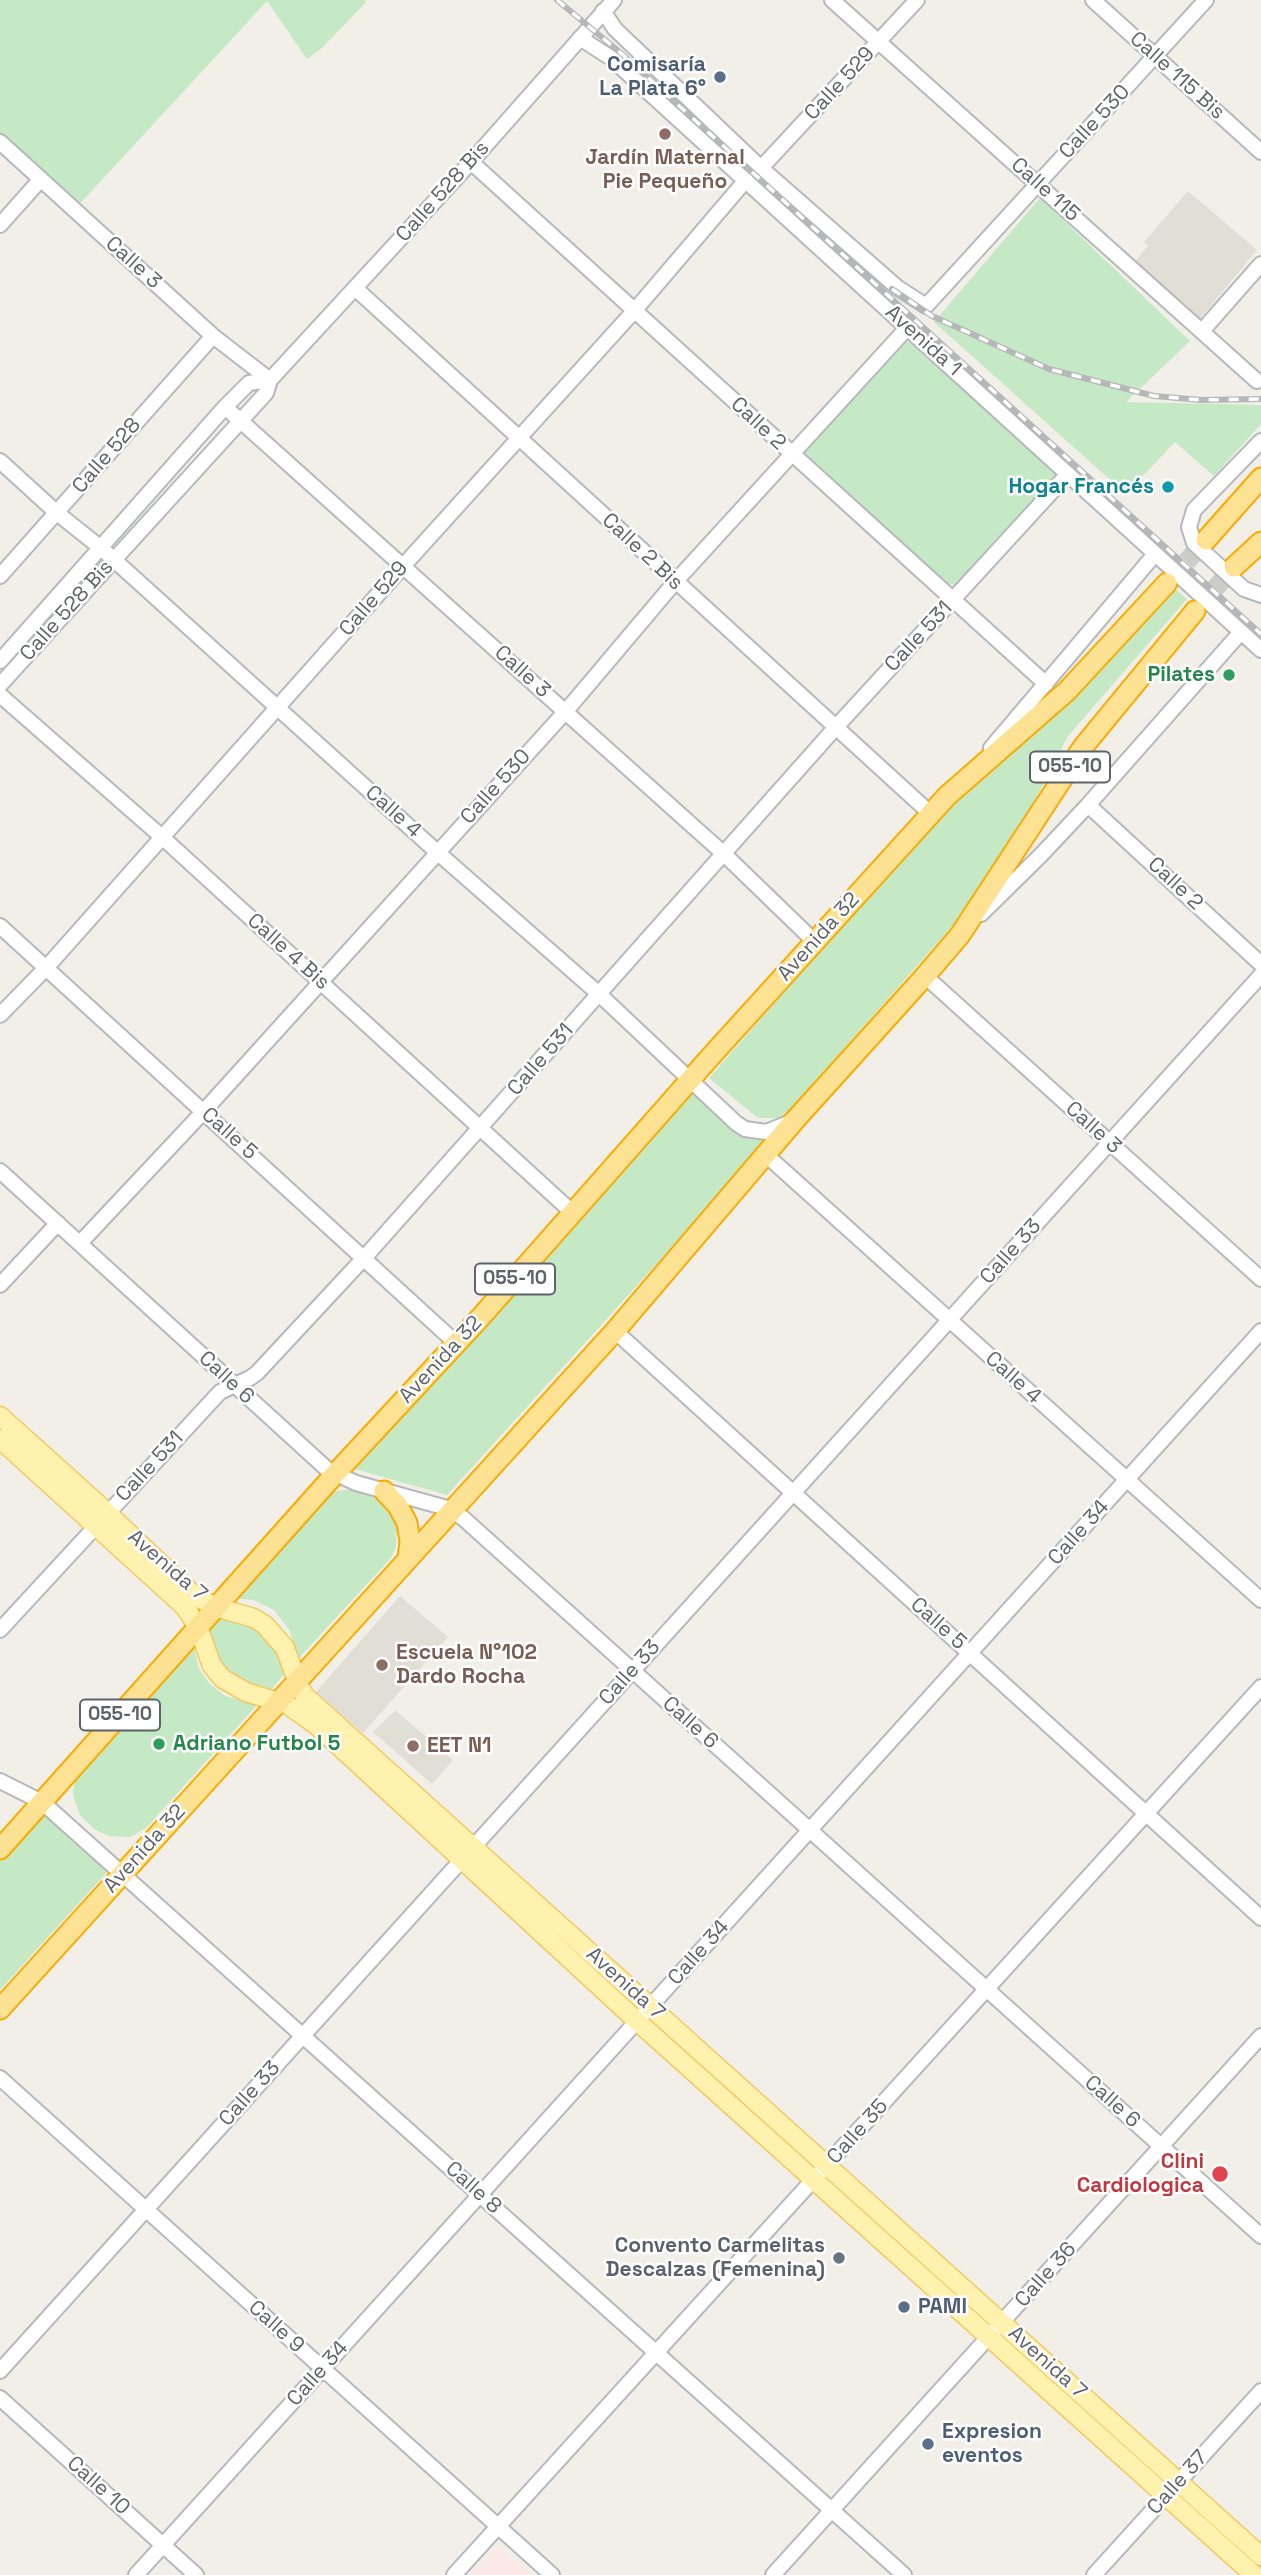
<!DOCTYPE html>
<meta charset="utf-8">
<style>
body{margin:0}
canvas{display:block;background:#f1efe8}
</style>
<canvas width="1261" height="2575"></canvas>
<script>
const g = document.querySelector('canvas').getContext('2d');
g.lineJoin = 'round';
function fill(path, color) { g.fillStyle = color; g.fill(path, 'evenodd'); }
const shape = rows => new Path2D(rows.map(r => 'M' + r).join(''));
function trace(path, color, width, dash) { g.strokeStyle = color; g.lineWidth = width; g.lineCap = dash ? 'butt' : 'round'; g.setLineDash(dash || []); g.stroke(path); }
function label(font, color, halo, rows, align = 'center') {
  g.font = font + ' "Space Grotesk",sans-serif'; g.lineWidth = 5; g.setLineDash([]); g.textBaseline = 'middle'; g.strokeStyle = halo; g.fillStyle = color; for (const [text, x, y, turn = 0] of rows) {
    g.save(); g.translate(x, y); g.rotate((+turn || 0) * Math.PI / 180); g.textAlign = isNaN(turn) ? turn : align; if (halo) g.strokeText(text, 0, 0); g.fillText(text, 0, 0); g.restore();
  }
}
fill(shape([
 [1188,191,1257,250,1198,321,1132,265,1148,246,1144,242],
 [400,1596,448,1637,363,1733,316,1692],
 [395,1710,453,1760,432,1784,373,1732]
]), '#e1ded6');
fill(shape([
 [494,2549,501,2549,530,2575,472,2575]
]), '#fce8e6');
fill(shape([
 [0,0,364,0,366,2,322,48,307,59,267,1,75,209,0,140],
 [1040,198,1190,341,1126,402,1261,405,1261,424,1214,476,1175,442,1126,494,934,322],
 [905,342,916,342,1053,466,1055,473,1054,478,963,582,955,585,946,583,803,455,801,449,899,344],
 [1172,586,1187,599,1068,736,994,879,782,1118,758,1118,709,1078,957,795],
 [691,1093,741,1135,769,1140,447,1495,355,1469,352,1466],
 [357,1489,372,1493,383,1500,392,1512,397,1526,396,1547,391,1558,297,1660,290,1631,274,1610,253,1600,234,1598,324,1498,336,1491],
 [221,1616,233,1616,261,1630,282,1657,284,1674,272,1689,252,1690,228,1677,211,1656,209,1631],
 [193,1642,199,1669,210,1684,225,1696,258,1704,146,1828,130,1837,109,1836,94,1829,80,1815,73,1795,75,1780],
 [41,1811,108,1866,108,1871,0,1990,0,1856]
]), '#c5e8c5');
trace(shape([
 [1167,583,1206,540],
 [1195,611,1234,567]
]), '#ccccc8', 19, [19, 10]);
const minor = shape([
 [832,0,1257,381],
 [1093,0,1261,152],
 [603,11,615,29,761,168,898,288,926,306,1206,0],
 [580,38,611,58,1261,650],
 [0,142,213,336,270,380],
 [471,162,1046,684],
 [761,168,917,0],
 [0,225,41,179],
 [355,288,931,814],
 [1202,331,1261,264],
 [225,407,724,854,815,942],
 [1261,441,1194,510,1189,527,1194,543,1244,589,1261,595],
 [0,461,57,513,101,548,437,852,599,994,736,1123,745,1129,766,1132,791,1122],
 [0,576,213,336],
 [0,661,225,407,249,383,270,380],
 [0,685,266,393,270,380,471,162,614,0],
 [0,695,162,837,573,1213],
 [991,748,1155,554],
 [1088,805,1261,964],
 [981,914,1041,855,1088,805,1241,632],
 [0,926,456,1343],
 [925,976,1261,1279],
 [0,1015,46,968,404,565,635,310,746,180],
 [765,1154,1261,1600],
 [0,1171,328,1470,356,1483,447,1508,463,1518,1261,2236],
 [80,1243,204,1111,566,711,675,582,908,327],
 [0,1285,58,1223],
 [615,1331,1261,1918],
 [0,1630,220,1392,250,1378,257,1373,364,1258,836,727,1068,474],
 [0,1781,42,1802,904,2575],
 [0,2078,552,2575],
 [0,2371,1261,975],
 [0,2398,196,2575],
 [136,2575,1261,1331],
 [454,2575,1261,1687],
 [773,2575,1261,2036],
 [1094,2575,1261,2391]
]);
const major = shape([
 [0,1416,100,1506,195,1596,216,1607,254,1618,265,1625,285,1648,299,1686,305,1696,1261,2556],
 [0,1439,185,1607,198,1627,212,1666,223,1679,246,1692,288,1705,316,1725,637,2021,1254,2575]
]);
const highway = shape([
 [1206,540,1261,478],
 [1234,567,1261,542],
 [384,1491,398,1506,407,1523,410,1541,408,1559],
 [0,1849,335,1474,479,1319,712,1055,947,796,1067,691,1167,583],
 [0,2009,615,1331,795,1120,925,976,960,935,1083,747,1195,611]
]);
trace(minor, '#b5b8bc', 18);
trace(major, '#f2c960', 21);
trace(highway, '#f9ab00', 23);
trace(minor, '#fff', 14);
trace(major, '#fff2af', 18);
trace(highway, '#fde293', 19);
const rail = shape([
 [557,0,622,54,1261,634],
 [892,289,932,316,1049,369,1154,396,1201,400,1261,399]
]);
trace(rail, '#b6b7b8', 6);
trace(rail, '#fff', 3.5, [10]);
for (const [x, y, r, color] of [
 [720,77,7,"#5c6f8a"],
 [665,134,7,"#8d6e63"],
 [1168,487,7,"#0f9aa8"],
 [1229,675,7,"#2e9e5b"],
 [382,1665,7,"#8d6e63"],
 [159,1744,7,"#2e9e5b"],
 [413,1746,7,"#8d6e63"],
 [1220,2174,9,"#e0444e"],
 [839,2258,7,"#6b7280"],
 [904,2307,7,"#5c6f8a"],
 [928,2444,7,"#5c6f8a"]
]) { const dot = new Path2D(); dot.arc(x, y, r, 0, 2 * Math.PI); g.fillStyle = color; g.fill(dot); trace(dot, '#fff', 2.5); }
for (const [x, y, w] of [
 [1070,767,80],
 [515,1279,80],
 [120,1715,80]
]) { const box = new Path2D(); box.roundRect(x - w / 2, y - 15.5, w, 31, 5); g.fillStyle = '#fff'; g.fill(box); trace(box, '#5f6368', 2); }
label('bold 19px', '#5f6368', null, [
 ["055-10",1070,767],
 ["055-10",515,1279],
 ["055-10",120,1715]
]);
label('bold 21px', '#4e5e75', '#fff', [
 ["Comisaría",706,65,"right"],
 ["La Plata 6°",706,89,"right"],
 ["PAMI",918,2307],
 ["Expresion",942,2432],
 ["eventos",942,2456]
], 'left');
label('21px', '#5f6368', '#fff', [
 ["Calle 115 Bis",1177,76,42],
 ["Calle 529",840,84,-47],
 ["Calle 530",1095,122,-47],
 ["Calle 115",1045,190,42],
 ["Calle 528 Bis",443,192,-48],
 ["Calle 3",133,263,42],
 ["Avenida 1",923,341,42],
 ["Calle 2",758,424,43],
 ["Calle 528",107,456,-49],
 ["Calle 2 Bis",642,552,43],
 ["Calle 529",374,599,-49],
 ["Calle 528 Bis",67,611,-48],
 ["Calle 531",919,637,-47],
 ["Calle 3",522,672,42],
 ["Calle 530",496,787,-48],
 ["Calle 4",393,812,42],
 ["Calle 2",1175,884,43],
 ["Avenida 32",819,937,-48],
 ["Calle 4 Bis",288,952,42],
 ["Calle 531",541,1060,-49],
 ["Calle 3",1093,1128,42],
 ["Calle 5",229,1134,42],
 ["Calle 33",1011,1252,-48],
 ["Avenida 32",441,1360,-47],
 ["Calle 6",226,1378,43],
 ["Calle 4",1013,1378,42],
 ["Calle 531",150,1467,-47],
 ["Calle 34",1079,1533,-48],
 ["Avenida 7",167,1566,41],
 ["Calle 5",938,1624,42],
 ["Calle 33",630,1673,-48],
 ["Calle 6",690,1723,42],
 ["Avenida 32",145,1849,-48],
 ["Calle 34",699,1953,-48],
 ["Avenida 7",625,1984,42],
 ["Calle 33",250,2094,-48],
 ["Calle 6",1112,2102,42],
 ["Calle 35",858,2132,-48],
 ["Calle 8",473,2188,42],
 ["Calle 36",1046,2275,-48],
 ["Calle 9",276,2327,42],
 ["Avenida 7",1047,2363,42],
 ["Calle 34",318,2374,-48],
 ["Calle 37",1178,2483,-48],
 ["Calle 10",98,2486,42]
]);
label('bold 21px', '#785e54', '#fff', [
 ["Jardín Maternal",665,158,"center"],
 ["Pie Pequeño",665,182,"center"],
 ["Escuela N°102",396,1653],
 ["Dardo Rocha",396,1677],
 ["EET N1",427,1746]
], 'left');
label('bold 21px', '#0d838f', '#fff', [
 ["Hogar Francés",1154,487]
], 'right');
label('bold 21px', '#27864d', '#fff', [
 ["Pilates",1215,675],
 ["Adriano Futbol 5",173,1744,"left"]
], 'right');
label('bold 21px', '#be3a42', '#fff', [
 ["Clini",1204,2162],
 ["Cardiologica",1204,2186]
], 'right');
label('bold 21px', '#5b616d', '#fff', [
 ["Convento Carmelitas",825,2246],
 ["Descalzas (Femenina)",825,2270]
], 'right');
</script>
